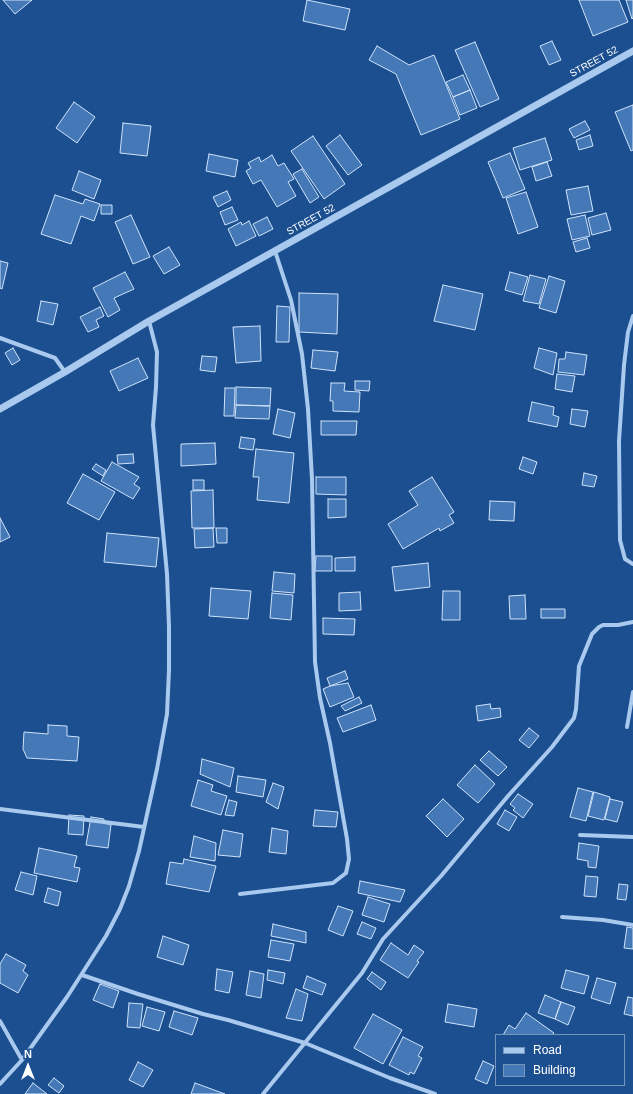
<!DOCTYPE html>
<style>
body{margin:0}
#map{position:relative;width:633px;height:1094px;overflow:hidden;background:#1b4f8f;font-family:Helvetica,sans-serif}
canvas{display:block}
.legend{position:absolute;left:495px;top:1034px;width:130px;height:52px;box-sizing:border-box;background:#1b4f8f;border:1px solid #7695bc;margin:0;padding:5px 7px;list-style:none;font-size:12px;color:#fff}
.legend li{display:flex;align-items:center;gap:8px;height:20px}
.legend b{width:20px;border:1px solid #7695bc}
.north{position:absolute;left:8px;top:1046px;width:40px;height:40px;-webkit-text-stroke:3px #1b4f8f;paint-order:stroke;rotate:0deg;font-size:11px;font-weight:700;line-height:16px;text-align:center;color:#fff}
.north::after{content:'';display:block;margin:auto;width:14px;height:18px;background:#fff;clip-path:polygon(50% 0,100% 100%,50% 72%,0 100%)}
</style>
<div id="map">
<canvas width="633" height="1094"></canvas>
<ul class="legend">
<li><b style="height:5px;background:#a9c9ee"></b>Road</li>
<li><b style="height:11px;background:#4478b7"></b>Building</li>
</ul>
<div class="north">N</div>
</div>
<script>
const g = document.querySelector('canvas').getContext('2d');
g.lineJoin = 'round';
function fill(path, color) { g.fillStyle = color; g.fill(path, 'evenodd'); }
const shape = rows => new Path2D(rows.map(r => 'M' + r).join(''));
function trace(path, color, width, dash) { g.strokeStyle = color; g.lineWidth = width; g.lineCap = dash ? 'butt' : 'round'; g.setLineDash(dash || []); g.stroke(path); }
function label(font, color, halo, rows, align = 'center') {
  g.font = font + ' Helvetica,sans-serif'; g.lineWidth = 4; g.setLineDash([]); g.textBaseline = 'middle'; g.strokeStyle = halo; g.fillStyle = color; for (const [text, x, y, turn = 0] of rows) {
    g.save(); g.translate(x, y); g.rotate((+turn || 0) * Math.PI / 180); g.textAlign = isNaN(turn) ? turn : align; if (halo) g.strokeText(text, 0, 0); g.fillText(text, 0, 0); g.restore();
  }
}
const building = shape([
 [3,0,32,0,15,14,3,0],
 [307,0,350,9,345,30,303,21,307,0],
 [579,0,619,0,628,22,593,36,579,0],
 [626,0,633,0,633,18,632,19,626,0],
 [552,41,561,60,549,65,540,46,552,41],
 [475,42,499,99,480,107,455,50,475,42],
 [377,46,409,65,434,55,460,119,421,135,396,74,369,60,377,46],
 [463,75,470,90,453,97,446,82,463,75],
 [470,90,477,108,460,115,453,97,470,90],
 [74,102,95,117,77,143,56,128,74,102],
 [633,105,633,150,631,151,615,112,633,105],
 [585,121,590,130,574,138,569,129,585,121],
 [123,123,151,126,147,156,120,153,123,123],
 [340,135,362,165,348,175,326,146,340,135],
 [590,135,593,146,579,150,576,140,590,135],
 [313,136,345,184,324,199,291,151,313,136],
 [545,138,552,160,520,170,513,148,545,138],
 [510,153,525,189,503,198,488,162,510,153],
 [209,154,238,160,235,177,206,171,209,154],
 [272,155,278,166,284,163,294,179,288,182,296,196,277,207,261,180,253,184,246,171,251,168,248,163,259,157,261,162,272,155],
 [547,162,552,176,536,181,532,167,547,162],
 [302,169,319,197,310,203,293,174,302,169],
 [79,171,101,180,94,199,72,190,79,171],
 [588,186,593,211,571,215,566,190,588,186],
 [227,191,231,200,218,207,213,197,227,191],
 [526,192,538,227,518,234,506,198,526,192],
 [55,195,83,204,85,199,100,204,94,221,81,216,71,244,41,234,55,195],
 [101,205,112,205,112,214,101,214,101,205],
 [232,207,238,220,225,225,220,212,232,207],
 [606,213,611,230,592,235,588,218,606,213],
 [131,215,150,257,133,264,115,222,131,215],
 [585,215,590,236,572,240,567,219,585,215],
 [267,217,273,229,259,236,253,224,267,217],
 [249,221,256,236,236,246,228,229,241,222,242,225,249,221],
 [587,238,590,248,576,252,573,242,587,238],
 [169,247,180,265,164,274,153,256,169,247],
 [0,261,8,263,2,289,0,288,0,261],
 [125,272,134,289,114,298,120,310,108,317,93,288,125,272],
 [510,272,528,277,522,295,505,290,510,272],
 [530,275,546,279,539,304,523,301,530,275],
 [549,276,565,281,556,313,539,308,549,276],
 [443,285,483,294,475,330,434,321,443,285],
 [299,293,338,294,337,334,299,332,299,293],
 [41,301,58,304,53,325,37,321,41,301],
 [277,306,290,307,289,342,276,342,277,306],
 [100,307,104,316,96,320,99,327,88,332,80,317,100,307],
 [260,326,261,361,236,363,233,327,260,326],
 [13,348,20,360,12,365,5,353,13,348],
 [539,348,557,353,553,375,534,368,539,348],
 [313,350,338,352,335,371,311,368,313,350],
 [566,352,587,355,584,375,558,372,559,359,565,359,566,352],
 [202,356,217,357,215,372,200,370,202,356],
 [138,358,148,378,119,391,110,371,138,358],
 [557,374,575,376,572,392,555,389,557,374],
 [355,381,370,381,369,391,355,390,355,381],
 [331,383,345,383,344,391,360,392,359,412,333,411,333,401,330,401,331,383],
 [236,387,271,388,270,406,236,405,236,387],
 [225,388,235,388,234,416,224,416,225,388],
 [532,402,554,407,553,415,559,417,557,427,528,421,532,402],
 [236,405,270,406,269,419,235,418,236,405],
 [278,409,295,413,290,438,273,434,278,409],
 [572,409,588,411,585,427,570,424,572,409],
 [321,421,357,421,356,435,321,435,321,421],
 [241,437,255,439,253,450,239,448,241,437],
 [215,443,216,464,181,466,181,444,215,443],
 [256,449,294,453,289,503,257,500,259,477,253,477,256,449],
 [133,454,134,463,118,464,117,455,133,454],
 [523,457,537,462,533,474,519,469,523,457],
 [112,462,139,477,134,484,140,488,133,499,101,481,112,462],
 [96,464,106,470,103,476,92,469,96,464],
 [584,473,597,476,594,487,582,485,584,473],
 [83,474,115,492,99,520,67,503,83,474],
 [316,477,346,477,346,495,316,494,316,477],
 [432,477,454,512,449,515,454,523,440,531,439,528,403,549,388,524,418,505,409,491,432,477],
 [193,480,204,480,204,490,193,490,193,480],
 [213,490,214,528,192,528,191,491,213,490],
 [328,499,346,499,346,517,328,518,328,499],
 [490,501,515,502,514,521,489,520,490,501],
 [0,518,10,537,0,542,0,518],
 [213,528,214,547,195,548,194,529,213,528],
 [216,528,227,528,227,543,217,543,216,528],
 [107,533,159,538,156,567,104,562,107,533],
 [316,556,332,556,332,571,315,571,316,556],
 [355,557,355,571,335,571,335,558,355,557],
 [428,563,430,587,395,591,392,567,428,563],
 [274,572,295,574,294,593,272,591,274,572],
 [211,588,251,591,248,619,209,616,211,588],
 [443,591,460,591,460,620,442,620,443,591],
 [360,592,361,610,339,611,339,593,360,592],
 [272,593,293,595,291,620,270,618,272,593],
 [525,595,526,619,510,619,509,596,525,595],
 [541,609,565,609,565,618,541,618,541,609],
 [323,618,355,619,354,635,323,634,323,618],
 [345,671,348,679,330,686,327,678,345,671],
 [348,683,354,697,330,707,323,689,330,686,348,683],
 [359,697,362,703,345,711,341,706,359,697],
 [490,704,491,709,500,708,501,717,478,721,476,706,490,704],
 [371,705,376,720,343,732,337,718,371,705],
 [48,725,67,726,67,736,79,737,77,761,27,758,23,749,24,732,48,734,48,725],
 [529,728,539,736,529,748,519,740,529,728],
 [489,751,507,767,498,776,480,760,489,751],
 [202,759,234,768,230,787,200,774,202,759],
 [475,765,495,784,478,803,457,785,475,765],
 [238,776,266,780,263,797,236,792,238,776],
 [198,780,213,785,211,791,227,796,221,815,191,806,198,780],
 [273,783,284,787,278,809,266,802,273,783],
 [578,788,593,792,586,821,570,817,578,788],
 [594,792,610,797,604,820,588,816,594,792],
 [518,794,533,804,523,818,513,810,515,808,510,804,518,794],
 [443,799,464,819,447,837,426,816,443,799],
 [610,799,623,802,617,822,605,819,610,799],
 [229,800,237,802,234,816,225,815,229,800],
 [315,810,338,812,336,827,313,826,315,810],
 [505,810,517,817,509,831,497,824,505,810],
 [69,815,84,816,83,835,68,834,69,815],
 [91,817,104,819,104,823,111,825,108,848,86,845,91,817],
 [272,828,288,831,286,854,269,852,272,828],
 [223,830,243,834,240,857,218,855,223,830],
 [194,836,216,843,215,861,190,857,194,836],
 [579,843,599,846,596,868,588,867,588,861,577,859,579,843],
 [39,848,77,856,74,867,80,868,77,882,34,873,39,848],
 [184,859,216,866,209,892,166,884,170,862,183,864,184,859],
 [21,872,37,876,33,895,15,890,21,872],
 [586,876,598,877,596,897,584,896,586,876],
 [360,881,405,890,400,902,358,893,360,881],
 [619,884,628,885,626,900,617,899,619,884],
 [48,888,61,892,58,906,44,902,48,888],
 [368,897,390,904,384,922,362,915,368,897],
 [338,906,353,911,343,936,328,930,338,906],
 [362,922,376,928,371,939,357,934,362,922],
 [273,924,306,932,306,943,271,936,273,924],
 [627,927,633,928,633,949,624,948,627,927],
 [163,936,189,945,183,965,157,957,163,936],
 [271,940,294,944,290,961,268,957,271,940],
 [391,943,408,955,414,945,424,952,417,961,419,962,408,978,380,960,391,943],
 [6,954,26,965,23,971,28,975,18,993,0,983,0,964,6,954],
 [217,969,233,972,229,993,215,990,217,969],
 [268,970,285,973,283,984,267,980,268,970],
 [566,970,589,976,584,994,561,988,566,970],
 [250,971,264,974,261,998,246,995,250,971],
 [372,972,386,982,381,990,367,979,372,972],
 [307,976,326,984,322,995,303,988,307,976],
 [597,978,616,983,610,1004,591,998,597,978],
 [100,984,119,991,113,1008,93,1000,100,984],
 [296,989,308,994,302,1021,286,1018,296,989],
 [545,995,561,1002,555,1019,538,1013,545,995],
 [628,997,633,998,633,1016,624,1014,628,997],
 [561,1002,575,1007,568,1025,555,1019,561,1002],
 [129,1003,143,1004,140,1028,127,1027,129,1003],
 [448,1004,477,1009,474,1027,445,1022,448,1004],
 [147,1007,165,1012,159,1031,142,1026,147,1007],
 [174,1011,198,1018,192,1035,169,1027,174,1011],
 [526,1013,554,1033,552,1035,503,1035,509,1025,515,1029,526,1013],
 [373,1014,402,1030,383,1064,354,1048,373,1014],
 [403,1037,423,1047,418,1056,422,1058,414,1074,410,1072,409,1075,389,1065,403,1037],
 [483,1061,494,1066,487,1084,475,1079,483,1061],
 [138,1062,153,1070,143,1087,129,1080,138,1062],
 [54,1078,64,1086,59,1093,48,1085,54,1078],
 [33,1083,47,1094,25,1094,33,1083],
 [195,1083,225,1094,191,1094,195,1083]
]);
fill(building, '#4478b7');
trace(building, '#cfe3fa', 1);
trace(shape([
 [633,316,628,332,624,365,619,441,620,540,625,559,633,564],
 [0,338,55,358,65,372],
 [627,727,633,692],
 [0,809,144,827],
 [580,835,633,837],
 [240,894,333,883,346,873,349,859,347,839,330,743,320,698,315,662,312,479,308,409,302,354,291,300,275,251],
 [562,917,603,920,633,925],
 [82,975,138,994,203,1014,228,1020,305,1043,390,1078,435,1094],
 [0,1021,22,1060],
 [0,1084,22,1060,67,997,106,936,120,909,129,886,139,851,157,769,167,714,169,670,169,627,167,574,153,425,156,387,157,352,149,321],
 [263,1094,362,973,383,939,441,876,508,796,552,747,574,718,576,709,579,666,592,634,599,627,603,625,618,625,633,622]
]), '#a9c9ee', 4);
trace(shape([
 [0,409,65,372,149,321,633,51]
]), '#a9c9ee', 7);
label('10px', '#fff', '#1b4f8f', [
 ["STREET 52",594,62,-29],
 ["STREET 52",311,220,-29]
]);
</script>
